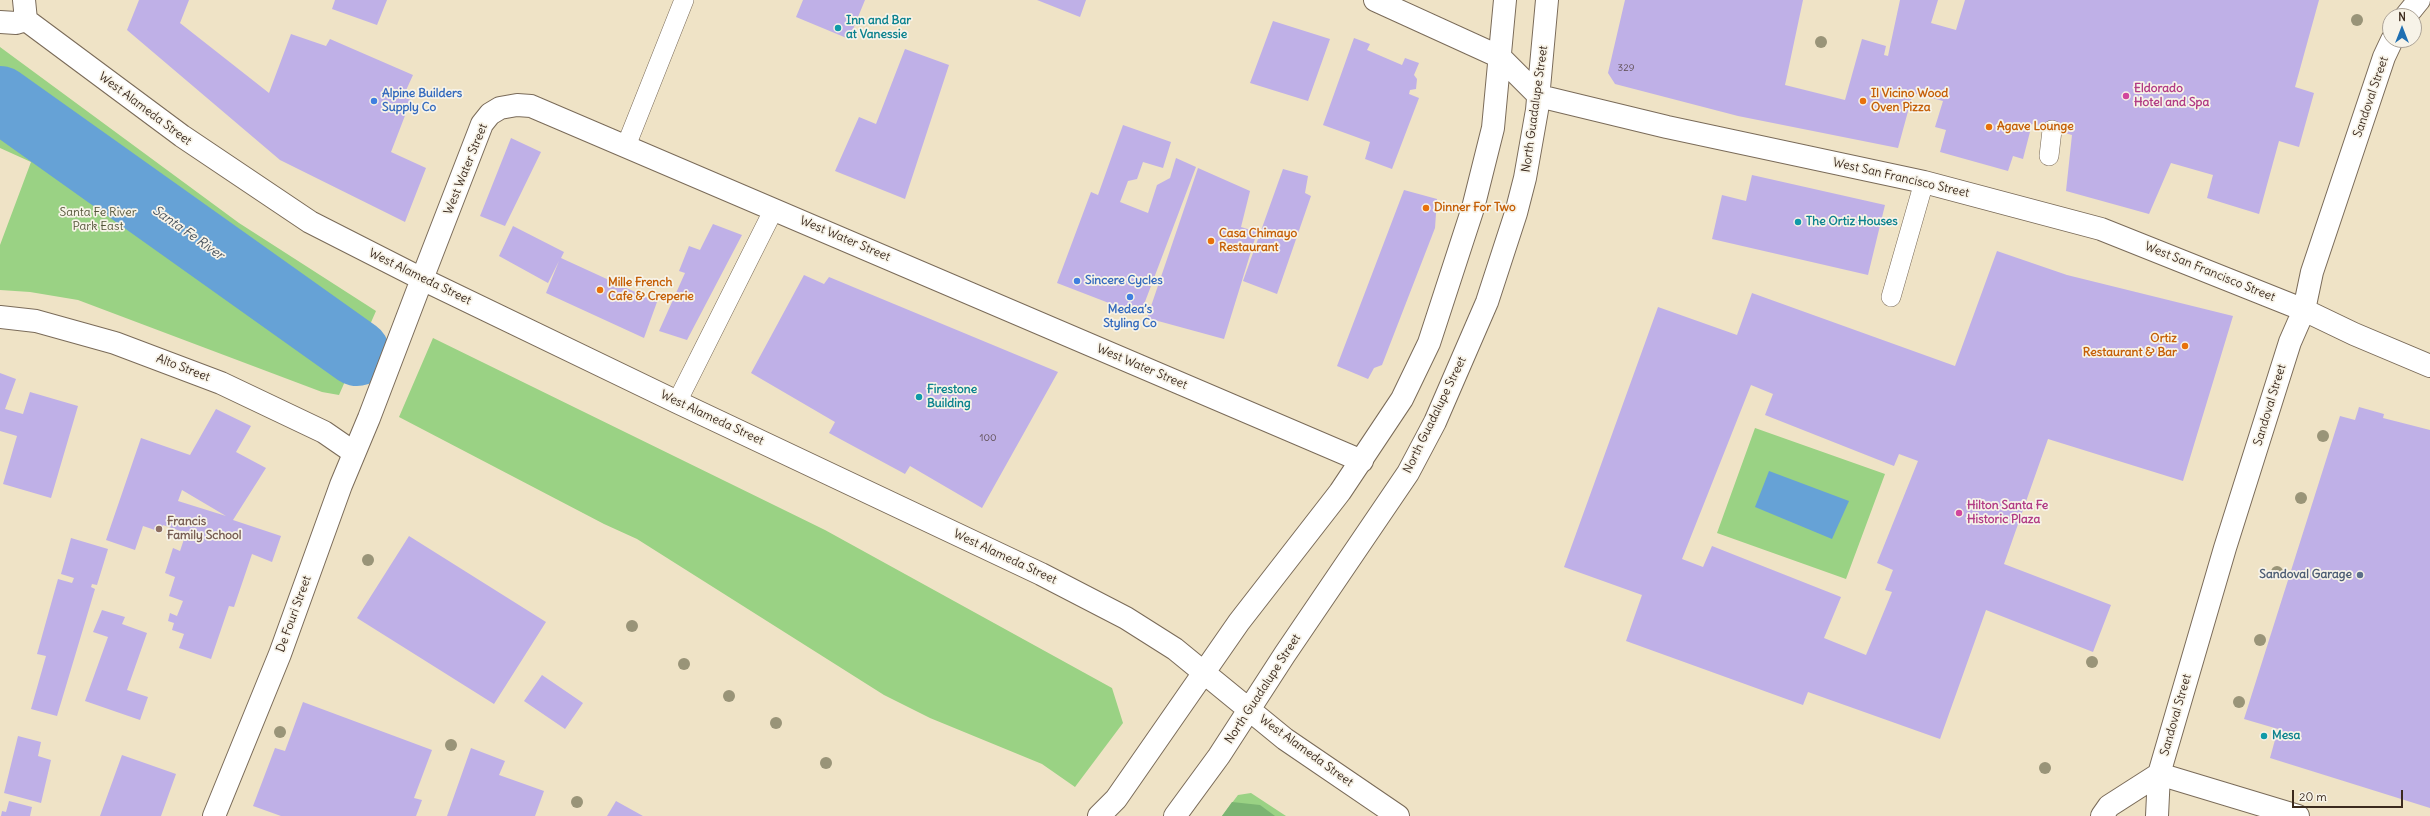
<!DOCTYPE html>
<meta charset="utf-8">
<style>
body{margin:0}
#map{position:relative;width:2430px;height:816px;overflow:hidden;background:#efe3c6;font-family:Delius,sans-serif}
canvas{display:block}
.north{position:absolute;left:2382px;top:8px;width:40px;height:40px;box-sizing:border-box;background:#f7f3e8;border:1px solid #aca397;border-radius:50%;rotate:0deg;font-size:11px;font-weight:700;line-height:16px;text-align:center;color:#3b2a1e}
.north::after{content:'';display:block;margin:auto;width:14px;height:18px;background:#1f6fb2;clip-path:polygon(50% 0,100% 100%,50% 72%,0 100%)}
.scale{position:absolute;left:2292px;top:790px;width:111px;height:18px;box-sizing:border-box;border:2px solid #3b2a1e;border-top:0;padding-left:5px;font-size:12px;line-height:14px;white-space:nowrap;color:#3b2a1e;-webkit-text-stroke:3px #f7f3e8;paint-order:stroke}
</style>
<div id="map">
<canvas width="2430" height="816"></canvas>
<div class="north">N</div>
<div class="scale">20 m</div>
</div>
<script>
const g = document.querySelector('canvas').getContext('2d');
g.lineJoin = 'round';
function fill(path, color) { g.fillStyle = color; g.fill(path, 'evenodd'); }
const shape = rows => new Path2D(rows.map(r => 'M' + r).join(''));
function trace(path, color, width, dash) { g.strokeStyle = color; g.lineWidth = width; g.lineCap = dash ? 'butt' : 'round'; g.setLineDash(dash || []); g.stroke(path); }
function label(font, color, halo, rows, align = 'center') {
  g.font = font + ' Delius,sans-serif'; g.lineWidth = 3.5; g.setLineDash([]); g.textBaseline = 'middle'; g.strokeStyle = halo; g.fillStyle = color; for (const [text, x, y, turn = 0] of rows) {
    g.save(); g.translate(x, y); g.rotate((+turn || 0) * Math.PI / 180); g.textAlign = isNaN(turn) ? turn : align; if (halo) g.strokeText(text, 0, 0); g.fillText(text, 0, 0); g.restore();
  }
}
fill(shape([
 [0,47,239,223,376,311,339,395,322,392,78,300,30,292,0,290,0,245,31,162,0,148],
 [433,338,825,530,1112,688,1123,723,1075,787,1042,764,930,718,884,695,637,539,604,524,399,417],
 [1755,428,1885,474,1846,579,1717,533],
 [1251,793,1286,816,1222,816,1238,795]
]), '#9ad284');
fill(shape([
 [1232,802,1260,805,1275,816,1222,816]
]), '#7bb472');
fill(shape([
 [1769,471,1849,501,1832,539,1755,507]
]), '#66a2d6');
trace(shape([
 [0,99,357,353]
]), '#66a2d6', 66);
fill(shape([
 [139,0,189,0,180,23,269,93,291,34,326,46,330,39,413,75,403,97,411,100,391,152,426,168,405,222,280,160,127,30],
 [335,0,387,0,377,25,332,9],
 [803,0,865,0,849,39,796,17],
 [1037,0,1086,0,1080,17],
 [1625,0,1803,0,1785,85,1845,100,1862,39,1886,46,1884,55,1888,56,1900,0,1938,0,1931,23,1956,30,1965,0,2319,0,2295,87,2314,93,2299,147,2279,141,2259,214,2207,198,2213,175,2171,163,2149,214,2066,191,2072,135,2032,124,2023,159,2013,156,2008,171,1940,152,1946,130,1935,127,1943,101,1913,93,1898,148,1738,116,1615,84,1608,73],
 [1273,21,1330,39,1308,101,1250,83],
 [1354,38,1370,44,1367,50,1402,65,1405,58,1419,63,1414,75,1417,79,1416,89,1410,90,1409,94,1419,98,1392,169,1365,159,1370,142,1323,125],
 [905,49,949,65,905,199,835,171,859,117,876,124],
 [1123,125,1171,142,1163,168,1143,162,1137,179,1128,181,1120,202,1148,213,1157,185,1170,178,1176,158,1196,167,1140,315,1057,283,1091,192,1098,195],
 [511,138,541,152,505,226,480,216],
 [1198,168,1250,191,1241,227,1257,232,1224,339,1147,318],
 [1283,169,1308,176,1305,193,1311,196,1277,294,1243,281],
 [1752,175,1885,205,1868,275,1712,239,1722,195,1746,201],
 [1404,190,1437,199,1435,228,1382,365,1374,368,1368,379,1337,366],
 [713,224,742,235,687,340,659,331,685,273,679,271,689,246,700,250],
 [513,226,564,252,561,258,657,302,644,338,546,293,559,261,548,283,499,256],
 [1997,251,2067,275,2233,316,2183,481,2048,439,2004,564,2111,605,2093,652,1986,610,1940,739,1808,692,1803,705,1626,641,1642,595,1564,567,1658,307,1737,335,1752,293,1955,366],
 [1751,385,1773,394,1765,415,1894,466,1899,454,1918,461,1877,563,1893,570,1885,590,1892,592,1866,655,1824,638,1841,597,1712,546,1703,567,1682,559],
 [804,275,824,284,829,277,1058,372,982,508,910,466,905,474,829,433,835,422,751,373],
 [0,373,16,379,5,409,23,414,30,392,78,406,51,498,3,484,17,436,0,431],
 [2359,407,2384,414,2383,418,2430,430,2430,808,2270,758,2278,729,2244,719,2340,416,2355,420],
 [216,409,251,426,236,452,266,468,233,520,281,536,272,562,252,554,234,607,229,606,211,659,179,648,184,634,172,630,174,623,168,621,170,613,177,616,183,601,169,596,175,577,165,573,173,548,180,551,186,533,163,525,161,532,143,526,135,550,106,540,141,438,190,455],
 [182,490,226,516,178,501],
 [409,536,546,622,494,704,357,618],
 [71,538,108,549,97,585,92,584,91,587,95,589,57,716,31,709,46,656,37,654,58,579,72,583,74,578,61,574],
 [102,610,125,617,122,624,147,633,127,690,148,697,140,720,85,701,108,637,93,632],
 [542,675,583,703,565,729,524,701],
 [303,702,432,750,414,798,422,800,416,816,281,816,253,806,275,748,285,751],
 [18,736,41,742,38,756,51,760,41,803,4,793],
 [471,748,505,761,499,775,544,791,535,816,447,816],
 [122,755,176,774,161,816,100,816],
 [9,801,32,807,30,816,1,816,2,811,6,812],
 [616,801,643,816,607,816]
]), '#bfb0e7');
const lane = shape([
 [626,146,684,0],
 [2049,156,2052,130],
 [1891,297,1924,182],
 [677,402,774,209]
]);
const street = shape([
 [422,279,482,124,490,114,500,108,517,105,531,106,1362,461],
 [0,317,36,321,115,343,221,383,324,432,353,452],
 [2159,774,2298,816]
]);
const secondary = shape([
 [24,0,26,20],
 [1375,0,1500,57,1539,96,1667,127,1924,182,2101,229,2304,310,2354,334,2430,366],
 [2406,16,2419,0],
 [26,20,182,136,310,222,422,279,677,402,1041,574,1126,618,1175,649,1285,739,1398,816],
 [0,22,16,23,26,20],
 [214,816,280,654,341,485,369,418,422,279],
 [1099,816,1116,799,1239,622,1340,492,1402,399,1429,343,1473,208,1493,128,1505,0],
 [1175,816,1219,756,1285,654,1408,473,1435,422,1487,302,1516,213,1525,178,1537,110,1547,0],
 [2102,816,2109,806,2159,774],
 [2157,816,2159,774,2225,548,2290,342,2304,310,2312,272,2384,57,2392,40]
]);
trace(lane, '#7a6b59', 20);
trace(street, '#7a6b59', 24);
trace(secondary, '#7a6b59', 24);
trace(lane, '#fff', 19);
trace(street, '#fff', 22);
trace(secondary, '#fff', 22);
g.fillStyle = '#999478';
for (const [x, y] of [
 [2357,20],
 [1821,42],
 [2323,436],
 [2301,498],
 [368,560],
 [2277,572],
 [632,626],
 [2260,640],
 [2092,662],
 [684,664],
 [729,696],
 [2239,702],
 [776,723],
 [280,732],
 [451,745],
 [826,763],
 [2045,768],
 [577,802]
]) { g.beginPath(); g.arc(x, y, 6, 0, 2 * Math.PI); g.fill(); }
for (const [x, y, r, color] of [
 [838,28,4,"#0f9aa8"],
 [2126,96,4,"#d1479c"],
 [374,101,4,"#3f7fe0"],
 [1863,101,4,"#e8710a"],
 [1989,127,4,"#e8710a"],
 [1426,208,4,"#e8710a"],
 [1798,222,4,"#0f9aa8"],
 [1211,241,4,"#e8710a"],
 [1077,281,4,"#3f7fe0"],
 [600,290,4,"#e8710a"],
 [1130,297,4,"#3f7fe0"],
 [2185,346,4,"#e8710a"],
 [919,397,4,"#0f9aa8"],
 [1959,513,4,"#d1479c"],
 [159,529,4,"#8d6e63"],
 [2360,575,4,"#5c6f8a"],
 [2264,736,4,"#0f9aa8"]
]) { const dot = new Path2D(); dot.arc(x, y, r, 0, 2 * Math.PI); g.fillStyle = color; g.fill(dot); trace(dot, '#f7f3e8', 1.5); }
label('10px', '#5c4c50', null, [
 ["329",1626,68],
 ["100",988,438]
]);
label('bold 12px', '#0d838f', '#f7f3e8', [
 ["Inn and Bar",846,21],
 ["at Vanessie",846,35],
 ["The Ortiz Houses",1806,222],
 ["Firestone",927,390],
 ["Building",927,404],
 ["Mesa",2272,736]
], 'left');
label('bold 12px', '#b23c85', '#f7f3e8', [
 ["Eldorado",2134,89],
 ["Hotel and Spa",2134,103],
 ["Hilton Santa Fe",1967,506],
 ["Historic Plaza",1967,520]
], 'left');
label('bold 12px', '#366cbe', '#f7f3e8', [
 ["Alpine Builders",382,94],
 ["Supply Co",382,108],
 ["Sincere Cycles",1085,281],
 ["Medea’s",1130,310,"center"],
 ["Styling Co",1130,324,"center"]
], 'left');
label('bold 12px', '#c56008', '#f7f3e8', [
 ["Il Vicino Wood",1871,94],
 ["Oven Pizza",1871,108],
 ["Agave Lounge",1997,127],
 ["Dinner For Two",1434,208],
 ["Casa Chimayo",1219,234],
 ["Restaurant",1219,248],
 ["Mille French",608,283],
 ["Cafe & Creperie",608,297],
 ["Ortiz",2177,339,"right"],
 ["Restaurant & Bar",2177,353,"right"]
], 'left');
label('12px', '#3b2a1e', '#f7f3e8', [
 ["Sandoval Street",2371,97,-71],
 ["West Alameda Street",145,109,37],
 ["North Guadalupe Street",1535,109,-82],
 ["West Water Street",466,169,-68],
 ["West San Francisco Street",1901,178,13],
 ["West Water Street",845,239,23],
 ["West San Francisco Street",2210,272,22],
 ["West Alameda Street",420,277,26],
 ["West Water Street",1142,367,23],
 ["Alto Street",183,368,21],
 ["Sandoval Street",2270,405,-73],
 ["North Guadalupe Street",1435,415,-64],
 ["West Alameda Street",712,418,25],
 ["West Alameda Street",1005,557,25],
 ["De Fouri Street",294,614,-70],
 ["North Guadalupe Street",1263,689,-57],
 ["Sandoval Street",2176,715,-74],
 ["West Alameda Street",1306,751,36]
]);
label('12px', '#535438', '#f7f3e8', [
 ["Santa Fe River",98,213],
 ["Park East",98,227]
]);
label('bold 12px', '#785e54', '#f7f3e8', [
 ["Francis",167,522],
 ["Family School",167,536]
], 'left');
label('bold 12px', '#4e5e75', '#f7f3e8', [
 ["Sandoval Garage",2352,575]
], 'right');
label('italic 13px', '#4a545e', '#f7f3e8', [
 ["Santa Fe River",188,233,35]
]);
</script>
